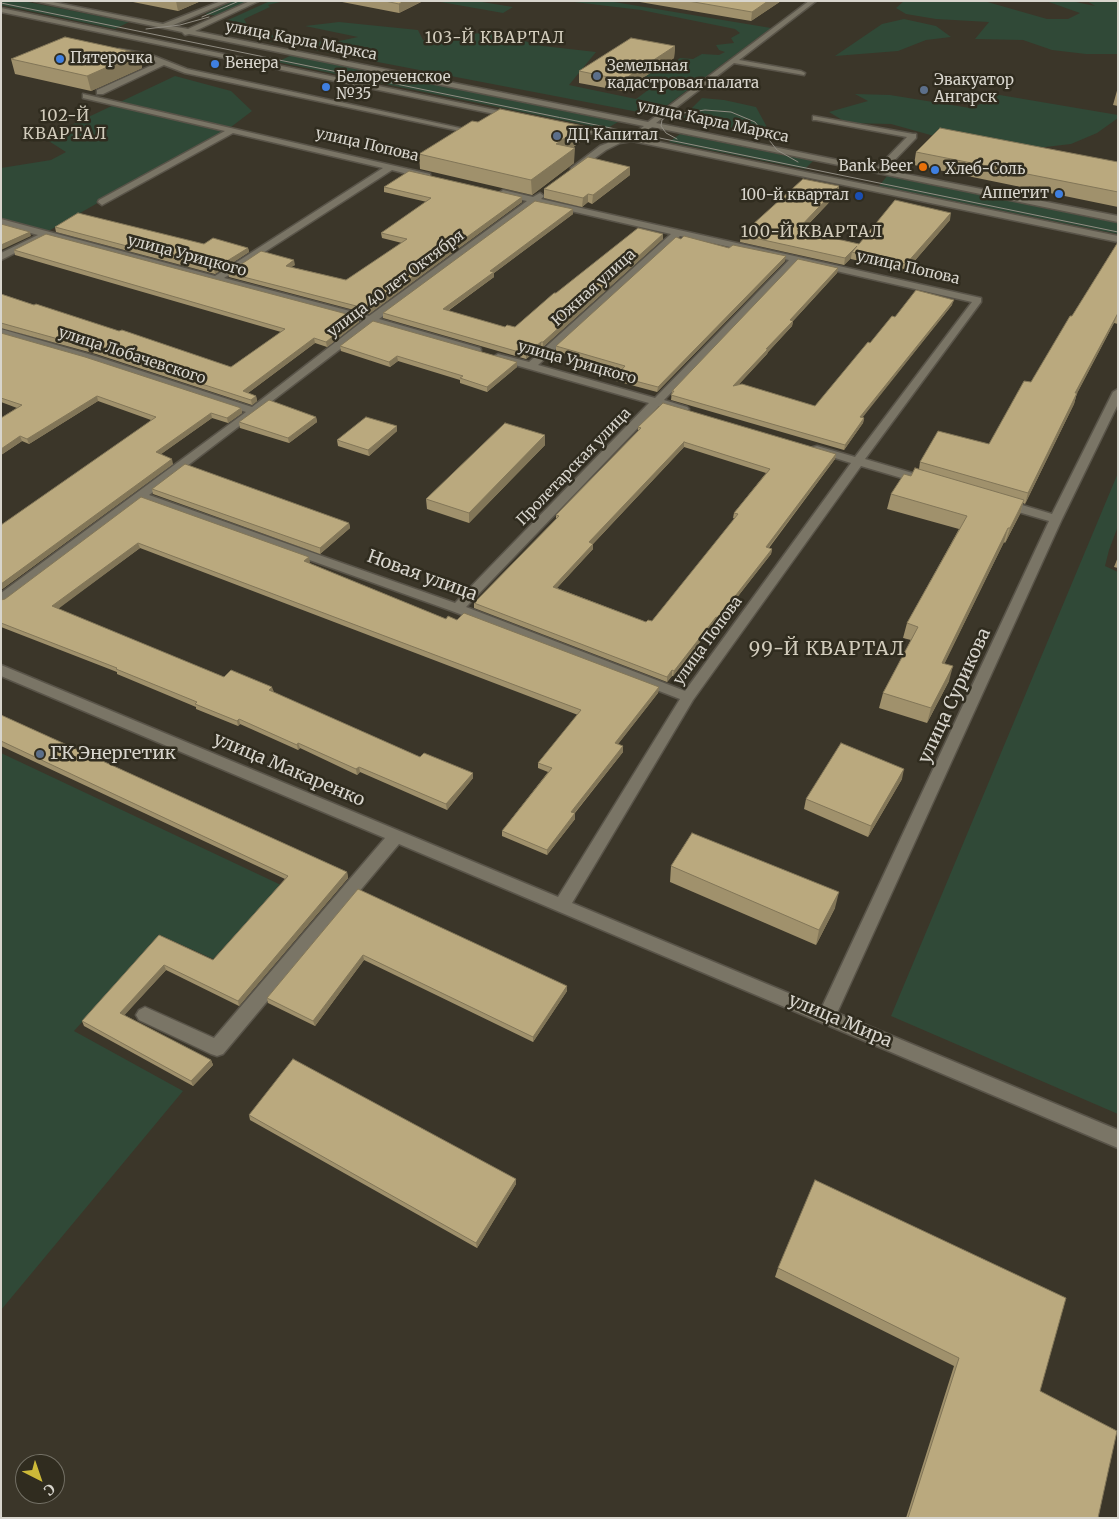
<!DOCTYPE html>
<meta charset="utf-8">
<style>
body{margin:0}
#map{position:relative;width:1119px;height:1519px;overflow:hidden;background:#3b3629;font-family:Merriweather,serif}
canvas{display:block}
.frame{position:absolute;inset:0;border:2px solid #d8d5cd;pointer-events:none}
.north{position:absolute;left:15px;top:1454px;width:50px;height:50px;box-sizing:border-box;background:#302c1f;border:1px solid #737065;border-radius:50%;rotate:139deg;font-size:14px;font-weight:700;line-height:20px;text-align:center;color:#d8d5cd}
.north::after{content:'';display:block;margin:auto;width:18px;height:22px;background:#cdb938;clip-path:polygon(50% 0,100% 100%,50% 72%,0 100%)}
</style>
<div id="map">
<canvas width="1119" height="1519"></canvas>
<div class="frame"></div>
<div class="north">С</div>
</div>
<script>
const g = document.querySelector('canvas').getContext('2d');
g.lineJoin = 'round';
function fill(path, color) { g.fillStyle = color; g.fill(path, 'evenodd'); }
const shape = rows => new Path2D(rows.map(r => 'M' + r).join(''));
function trace(path, color, width, dash) { g.strokeStyle = color; g.lineWidth = width; g.lineCap = dash ? 'butt' : 'round'; g.setLineDash(dash || []); g.stroke(path); }
function label(font, color, halo, rows, align = 'center') {
  g.font = font + ' Merriweather,serif'; g.lineWidth = 5; g.setLineDash([]); g.textBaseline = 'middle'; g.strokeStyle = halo; g.fillStyle = color; for (const [text, x, y, turn = 0] of rows) {
    g.save(); g.translate(x, y); g.rotate((+turn || 0) * Math.PI / 180); g.textAlign = isNaN(turn) ? turn : align; if (halo) g.strokeText(text, 0, 0); g.fillText(text, 0, 0); g.restore();
  }
}
fill(shape([
 [1,1,23,1,129,22,115,29,1,5],
 [234,1,251,1,217,16,205,14],
 [270,1,284,1,268,5,270,7,244,19,251,32,265,36,269,35,330,43,358,37,305,26,339,22,418,30,423,40,480,33,505,36,543,46,596,52,569,85,636,99,655,85,626,79,645,64,669,67,680,58,693,59,702,54,719,55,725,52,719,50,716,45,734,43,731,38,740,33,735,29,641,10,566,1,608,1,771,28,654,115,242,36,228,20],
 [435,1,476,1,513,7,503,13],
 [904,1,984,1,1047,19,1068,19,1080,13,1046,1,1071,1,1095,6,1087,1,1118,1,1118,54,1086,54,1052,50,1023,40,975,39,989,22,936,19,906,14,896,8],
 [904,19,936,26,951,37,926,40,898,51,835,56,882,24],
 [292,55,618,122,606,129,277,62],
 [175,76,231,91,252,111,231,127,45,233,1,218,1,168,51,160,66,152,44,138],
 [855,94,890,95,970,108,986,102,994,94,1118,115,1118,118,1097,133,1071,144,1028,149,934,136,891,124,847,123,829,112,868,101],
 [702,98,724,100,756,107,774,140,680,120],
 [680,134,813,161,805,169,669,142],
 [887,176,1118,223,1118,234,879,186],
 [1118,473,1118,526,1109,550,1105,566,1118,572,1118,1114,891,1016],
 [1,753,281,885,213,959,160,935,74,1031,183,1091,1,1310]
]), '#304937');
const minor = shape([
 [34,1,48,1,163,24,221,1,230,1,171,26,188,29,250,1,259,1,195,31,648,122,809,1,816,1,739,60,801,71,805,73,804,75,734,63,656,123,877,168,907,137,816,120,813,120,813,116,913,134,916,134,916,138,885,170,1118,216,1118,222,652,127,639,138,1118,236,1118,242,632,141,620,143,606,150,574,173,571,172,571,168,600,146,618,139,561,127,561,123,631,136,644,126,189,34,185,35,182,32,34,1],
 [1,8,514,114,518,116,514,118,1,12,1,8],
 [119,49,149,54,187,69,483,133,479,135,185,73,164,65,103,94,97,94,97,90,157,63,144,58,117,52,115,51,119,49],
 [83,94,430,174,430,178,427,179,392,170,224,278,369,316,527,201,500,195,499,193,503,190,533,197,540,193,544,196,541,199,981,298,981,302,865,459,926,477,928,480,922,484,861,466,693,700,572,903,822,1007,1049,521,998,506,996,503,1002,499,1052,514,1113,392,1118,389,1118,404,1062,519,837,1013,1118,1130,1118,1148,399,844,223,1054,217,1056,211,1054,139,1020,136,1015,139,1010,145,1007,214,1038,385,838,1,676,1,665,558,897,680,699,452,611,142,500,6,603,1,604,1,593,246,412,87,360,1,335,1,329,95,356,252,407,363,321,47,237,1,260,1,253,38,235,1,225,1,219,215,276,383,168,233,133,102,205,98,202,99,200,225,131,83,98,83,94],
 [536,203,671,234,529,362,498,354,493,357,494,359,649,403,455,603,149,495,373,324,472,352,480,352,481,350,480,348,379,319,536,203],
 [680,236,789,260,655,398,538,365,680,236],
 [797,262,972,302,855,457,817,446,813,447,811,449,813,451,851,463,685,691,466,607,659,406,683,412,687,411,689,409,687,407,664,400,797,262]
]);
trace(minor, '#595449', 3);
fill(minor, '#7a7566');
trace(shape([
 [1,3,1118,232],
 [202,17,239,1],
 [146,29,180,25,209,17],
 [677,139,666,133,661,126,662,120,669,115,705,110,731,112,755,122,777,150,798,162]
]), '#918d83', 1);
fill(shape([
 [128,1,201,1,178,11],
 [337,1,423,1,399,13],
 [634,1,781,1,751,21],
 [675,46,674,58,622,91,579,83,579,71],
 [139,53,142,68,91,91,15,74,11,59],
 [1118,87,1118,106,1113,105],
 [583,140,572,148,574,163,532,195,420,169,419,154],
 [916,152,1118,162,1118,207,914,165],
 [630,175,592,204,588,202,582,207,544,198,544,189],
 [839,186,838,193,802,231,859,244,950,220,905,272,851,259,851,258,844,265,740,242,741,235],
 [384,187,522,202,369,314,229,277,228,273,295,265,291,267,346,280,402,243,382,238,381,233,427,202,384,192],
 [573,209,573,214,494,273,494,277,448,311,505,327,515,327,556,293,663,234,663,239,543,347,541,347,526,359,383,318,383,313],
 [55,227,204,244,248,248,249,252,215,274,56,232],
 [1118,242,1118,324,1114,323,1077,393,1074,404,1025,504,1023,503,1020,514,1005,543,1004,542,944,664,949,681,927,723,879,708,883,693,911,640,903,638,907,623,959,529,887,509,891,494,919,469,920,462,989,444,1031,382],
 [729,248,785,261,657,392,616,381,616,376,622,370,556,351,556,346],
 [14,250,358,317,359,322,327,347,315,343,248,393,256,396,257,401,252,405,96,354,1,328,1,294,34,305,231,367,281,332,15,255],
 [838,268,837,273,793,321,792,326,768,352,767,354,738,385,815,406,870,343,895,317,952,305,862,417,864,418,863,423,844,450,671,400,672,391],
 [1,333,241,408,242,413,228,423,212,418,161,454,173,464,1,590,151,420,98,401,29,444,22,441,1,455,1,418,17,408,1,402],
 [340,346,517,362,517,367,487,392,460,383,460,380,398,361,390,367,341,351],
 [316,417,317,422,289,443,240,428,239,422],
 [397,426,397,431,369,456,338,446,337,440],
 [638,427,836,454,835,459,769,548,772,549,771,554,717,623,715,623,673,676,672,676,667,682,474,608,474,603,556,520,556,515,638,431],
 [684,447,766,473,734,513,733,518,735,519,652,621,646,622,557,588,593,549,593,544],
 [545,435,545,445,469,523,427,509,426,499],
 [152,489,349,523,350,528,320,554,153,494],
 [141,497,310,562,309,563,446,619,457,620,659,687,658,693,618,744,623,752,575,813,575,819,547,855,502,836,502,831,548,772,538,768,538,763,578,715,140,548,57,609,224,677,273,692,420,757,473,773,473,778,447,810,360,772,357,775,300,748,298,750,240,724,238,726,196,709,196,707,117,674,117,672,1,627,1,600,5,599],
 [1118,557,1118,568,1114,567],
 [1,715,347,872,348,878,239,1006,166,970,124,1015,211,1060,213,1065,193,1086,84,1026,82,1021,159,935,213,960,285,879,1,746],
 [902,779,868,837,804,809,806,799],
 [671,866,835,908,816,945,670,882],
 [358,889,567,991,533,1042,364,960,315,1026,268,1003,267,998],
 [249,1115,516,1179,516,1184,477,1248,250,1120],
 [778,1268,1040,1391,1098,1518,906,1518,954,1366,775,1277]
]), '#a0916c');
fill(shape([
 [176,1,201,1,178,11],
 [404,1,423,1,399,13,399,4],
 [768,1,781,1,751,21,752,12],
 [675,46,674,58,622,91,623,80],
 [139,53,142,68,91,91,87,76],
 [583,126,583,140,556,159,556,144],
 [575,148,574,163,532,195,531,180],
 [630,167,630,175,592,204,593,195],
 [839,186,838,193,796,237,797,230],
 [588,194,588,202,582,207,583,198],
 [522,197,522,202,369,314,368,309],
 [573,209,573,214,494,273,494,277,443,314,443,309,490,271],
 [951,213,950,220,905,272,906,264],
 [30,232,31,236,1,250,1,245],
 [663,234,663,239,543,347,543,342],
 [857,246,852,252,851,258,844,265,845,258],
 [248,248,249,252,215,274,214,269],
 [786,256,785,261,657,392,658,387],
 [294,260,295,265,286,270,286,266],
 [838,268,837,273,793,321,792,326,768,352,767,354,733,391,733,386,766,349,790,320],
 [954,300,952,305,859,422,860,417],
 [1118,312,1114,323,1072,403,1075,393],
 [358,317,359,322,327,347,326,342],
 [314,338,315,343,244,396,243,391],
 [541,342,541,347,526,359,526,354],
 [397,356,398,361,390,367,389,362],
 [517,362,517,367,487,392,487,387],
 [1077,393,1074,404,1025,504,1028,493],
 [97,396,98,401,29,444,27,439],
 [256,396,257,401,252,405,251,400],
 [241,408,242,413,228,423,227,418],
 [211,413,212,418,157,457,156,452],
 [316,417,317,422,289,443,288,438],
 [864,418,863,423,844,450,845,445],
 [397,426,397,431,369,456,368,450],
 [545,435,545,445,469,523,469,513],
 [20,436,22,441,1,455,1,449],
 [684,442,684,447,589,548,589,542],
 [836,454,835,459,765,552,766,547],
 [172,459,173,464,1,590,1,584],
 [1024,500,1020,514,1005,543,1010,528],
 [349,523,350,528,320,554,320,548],
 [1008,528,1004,542,938,677,942,663],
 [138,543,140,548,54,612,52,606],
 [593,544,593,549,553,592,553,587],
 [772,549,771,554,717,623,718,618],
 [309,557,310,562,305,567,304,561],
 [716,617,715,623,673,676,674,671],
 [953,666,949,681,927,723,931,708],
 [672,670,672,676,667,682,667,677],
 [272,687,274,692,269,690],
 [659,687,658,693,615,748,615,743],
 [239,719,240,724,238,726,237,721],
 [298,743,300,748,298,750,297,745],
 [623,746,623,752,571,817,571,812],
 [359,767,360,772,357,775,356,769],
 [904,769,902,779,868,837,871,826],
 [473,773,473,778,447,810,446,804],
 [575,813,575,819,547,855,547,850],
 [347,872,348,878,239,1006,238,1001],
 [839,892,835,908,816,945,819,930],
 [363,955,364,960,315,1026,313,1021],
 [164,965,166,970,122,1018,120,1013],
 [567,986,567,991,533,1042,533,1037],
 [211,1060,213,1065,193,1086,191,1081],
 [516,1179,516,1184,477,1248,476,1243]
]), '#827658');
const building = shape([
 [385,1,404,1,399,4,385,1],
 [688,1,768,1,752,12,688,1],
 [65,37,139,53,87,76,11,59,65,37],
 [631,38,675,46,623,80,579,71,631,38],
 [500,109,583,126,556,144,575,148,531,180,419,154,472,121,478,122,500,109],
 [940,128,1118,162,1118,192,916,152,940,128],
 [588,157,630,167,593,195,588,194,583,198,544,189,588,157],
 [409,171,522,197,368,309,228,273,261,251,294,260,286,266,346,280,407,239,381,233,431,198,384,187,409,171],
 [803,179,839,186,797,230,859,244,895,200,951,213,906,264,852,252,857,246,845,258,741,235,803,179],
 [535,201,573,209,490,271,494,272,443,309,505,327,507,325,515,327,554,293,556,293,638,228,663,234,543,342,541,342,526,354,383,313,535,201],
 [78,213,204,244,213,238,248,248,214,269,55,227,78,213],
 [1,224,30,232,1,245,1,224],
 [46,234,358,317,326,342,314,338,243,391,256,396,251,400,94,349,1,323,1,294,34,305,36,304,119,331,122,330,231,367,285,329,14,250,46,234],
 [684,236,729,248,733,245,786,256,658,387,616,376,625,366,556,346,676,237,681,239,684,236],
 [1118,242,1118,313,1075,393,1077,393,1028,493,920,462,938,431,989,444,1024,381,1031,382,1070,316,1072,316,1118,242],
 [798,259,838,268,790,320,793,321,766,349,768,349,733,386,742,384,815,406,868,342,870,343,892,316,895,317,916,290,954,300,860,417,864,418,845,445,671,395,674,391,672,391,798,259],
 [373,321,517,362,487,387,460,378,463,376,397,356,389,362,340,346,373,321],
 [1,333,85,357,241,408,227,418,211,413,156,452,172,459,1,584,1,525,156,417,97,396,27,439,20,436,1,449,1,418,22,405,1,398,1,333],
 [269,400,316,417,288,438,239,422,269,400],
 [663,403,836,454,766,547,772,549,718,618,716,617,674,671,672,670,667,677,474,603,559,516,556,515,641,428,638,427,663,403],
 [684,442,770,469,734,513,738,514,652,621,648,620,646,622,553,587,593,544,589,542,684,442],
 [366,417,397,426,368,450,337,440,366,417],
 [505,423,545,435,469,513,426,499,505,423],
 [185,464,349,523,320,548,152,489,185,464],
 [915,468,1024,500,1010,528,1008,528,942,663,953,666,931,708,883,693,918,627,907,623,967,516,891,494,904,474,911,476,915,468],
 [141,497,309,557,304,561,446,619,448,616,457,620,464,613,659,687,615,743,623,746,571,812,575,813,547,850,502,831,552,768,538,763,581,710,138,543,52,606,224,677,231,670,272,687,269,690,420,757,424,753,473,773,446,804,359,767,356,769,298,743,297,745,239,719,237,721,195,704,197,702,116,669,117,668,1,623,1,600,5,599,141,497],
 [1,715,347,872,238,1001,164,965,120,1013,211,1060,191,1081,82,1021,159,935,213,960,288,876,1,741,1,715],
 [841,743,904,769,871,826,806,799,841,743],
 [692,833,839,892,819,930,671,866,692,833],
 [358,889,567,986,533,1037,363,955,313,1021,267,998,358,889],
 [293,1059,516,1179,476,1243,249,1115,293,1059],
 [815,1180,1066,1298,1040,1391,1117,1431,1098,1518,908,1518,959,1358,778,1268,815,1180]
]);
fill(building, '#baa97e');
trace(building, '#827658', 1);
for (const [x, y, r, color] of [
 [60,59,5,"#3f7fe0"],
 [215,64,5,"#3f7fe0"],
 [597,76,5,"#5c6f8a"],
 [326,87,5,"#3f7fe0"],
 [924,90,5,"#5c6f8a"],
 [557,136,5,"#5c6f8a"],
 [923,167,5,"#e8710a"],
 [935,170,5,"#3f7fe0"],
 [1059,194,5,"#3f7fe0"],
 [859,196,5,"#1a4fb4"],
 [40,754,5,"#5c6f8a"]
]) { const dot = new Path2D(); dot.arc(x, y, r, 0, 2 * Math.PI); g.fillStyle = color; g.fill(dot); trace(dot, '#302c1f', 2); }
label('15px', '#d8d5cd', '#302c1f', [
 ["улица Карла Маркса",301,41,11],
 ["улица Карла Маркса",713,122,12],
 ["улица Попова",367,145,13],
 ["улица Урицкого",187,256,15],
 ["улица Попова",908,268,13],
 ["улица 40 лет Октября",396,284,-37],
 ["Южная улица",594,288,-42],
 ["улица Лобачевского",132,356,18],
 ["улица Урицкого",577,363,16],
 ["Пролетарская улица",574,467,-46],
 ["улица Попова",708,641,-54]
]);
label('15px', '#d8d5cd', '#302c1f', [
 ["Пятерочка",70,59],
 ["Венера",225,64],
 ["Земельная",607,67],
 ["кадастровая палата",607,84],
 ["Белореченское",336,78],
 ["№35",336,95],
 ["Эвакуатор",934,81],
 ["Ангарск",934,98],
 ["ДЦ Капитал",567,136],
 ["Bank Beer",913,167,"right"],
 ["Хлеб-Соль",945,170],
 ["Аппетит",1049,194,"right"],
 ["100-й квартал",849,196,"right"]
], 'left');
g.letterSpacing = '1px';
label('16px', '#d2ccbc', '#302c1f', [
 ["103-Й КВАРТАЛ",495,38],
 ["102-Й",65,116],
 ["КВАРТАЛ",65,134],
 ["100-Й КВАРТАЛ",812,232]
]);
g.letterSpacing = '0px';
label('18px', '#d8d5cd', '#302c1f', [
 ["Новая улица",422,576,20],
 ["улица Сурикова",955,696,-65],
 ["улица Макаренко",289,770,23],
 ["улица Мира",840,1021,23]
]);
label('18px', '#d8d5cd', '#302c1f', [
 ["ГК Энергетик",50,754]
], 'left');
g.letterSpacing = '1px';
label('19px', '#d2ccbc', '#302c1f', [
 ["99-Й КВАРТАЛ",827,650]
]);
g.letterSpacing = '0px';
</script>
